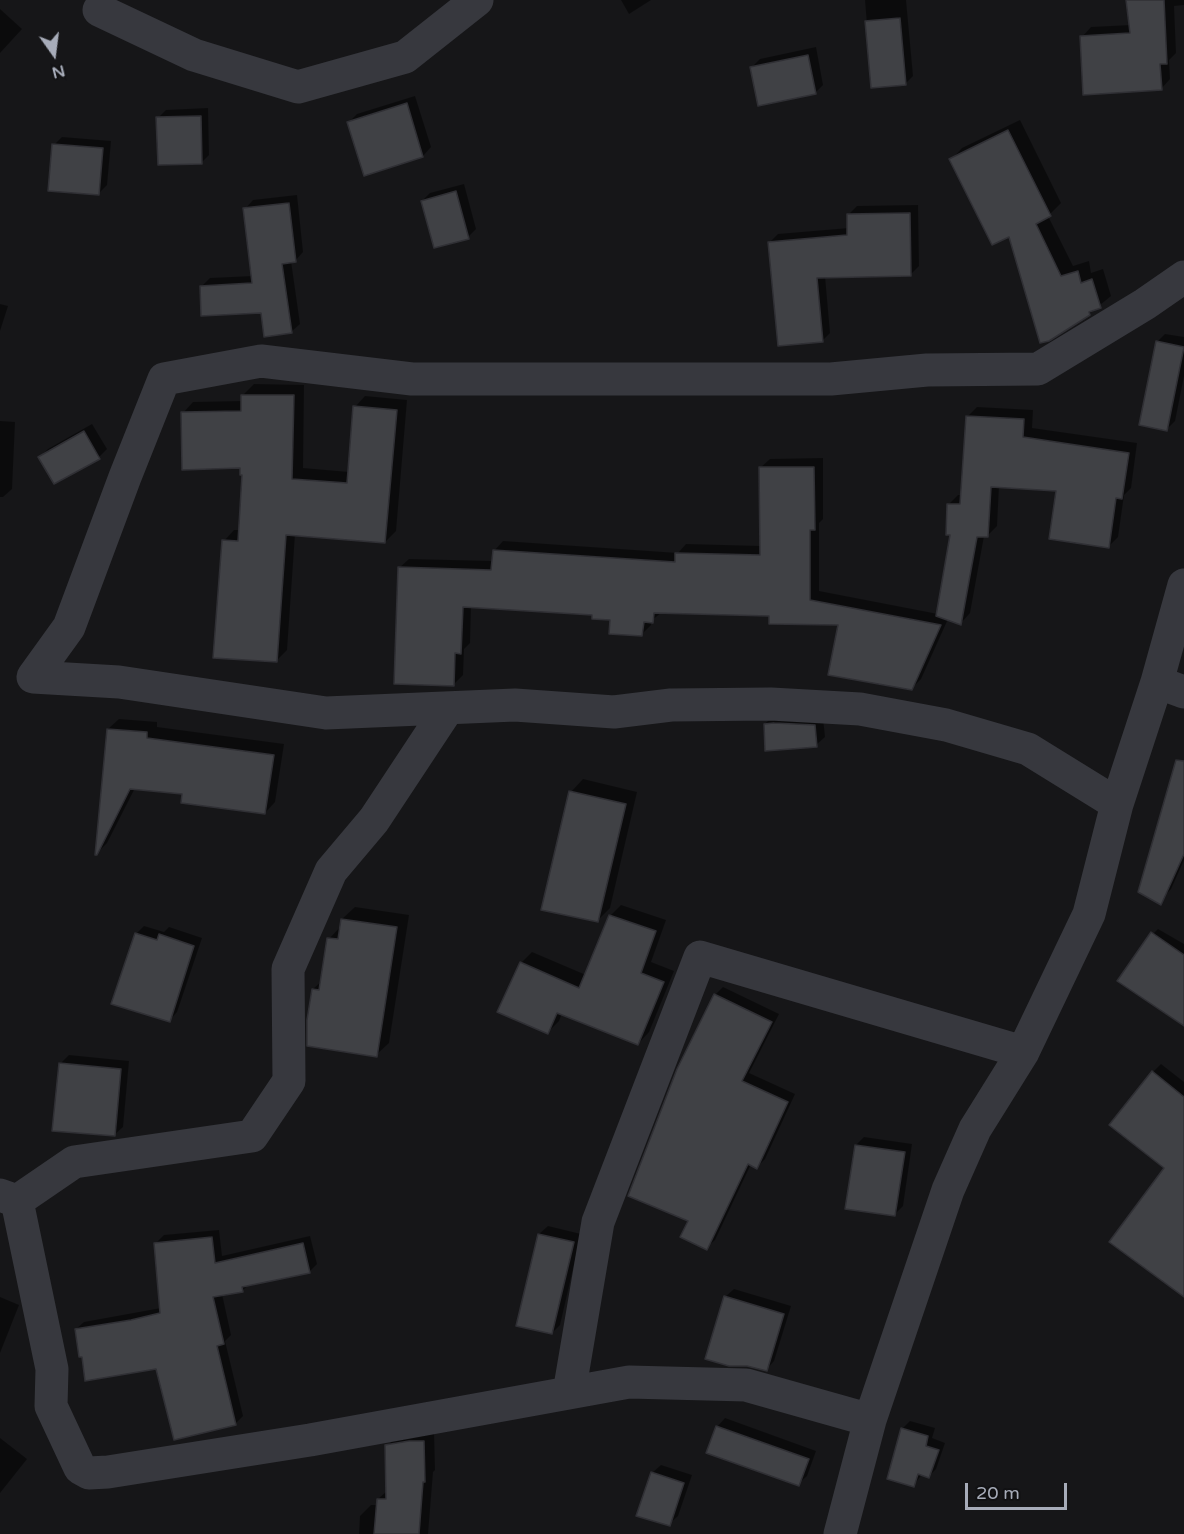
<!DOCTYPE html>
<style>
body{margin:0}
#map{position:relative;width:1184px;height:1534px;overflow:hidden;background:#161618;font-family:"Varela Round",sans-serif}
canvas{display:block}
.north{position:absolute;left:24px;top:24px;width:60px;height:60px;-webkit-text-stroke:4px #111113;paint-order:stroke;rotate:166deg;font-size:16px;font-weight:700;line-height:24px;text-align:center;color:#a7acb9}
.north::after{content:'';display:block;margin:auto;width:21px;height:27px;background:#a7acb9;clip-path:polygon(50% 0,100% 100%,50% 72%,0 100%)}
.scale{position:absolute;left:965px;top:1483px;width:102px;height:27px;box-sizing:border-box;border:3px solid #a7acb9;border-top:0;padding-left:8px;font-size:18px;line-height:21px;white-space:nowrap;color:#a7acb9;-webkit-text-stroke:4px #111113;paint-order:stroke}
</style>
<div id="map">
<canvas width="1184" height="1534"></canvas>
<div class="north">N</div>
<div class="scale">20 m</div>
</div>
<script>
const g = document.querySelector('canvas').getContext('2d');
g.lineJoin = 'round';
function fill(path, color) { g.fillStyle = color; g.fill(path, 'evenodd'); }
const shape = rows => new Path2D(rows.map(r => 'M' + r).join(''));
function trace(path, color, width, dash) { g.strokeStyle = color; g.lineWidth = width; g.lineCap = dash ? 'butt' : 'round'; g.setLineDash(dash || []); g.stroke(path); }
fill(shape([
 [621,0,651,0,629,14],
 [865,0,906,0,913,76,905,84,872,86],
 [1127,0,1184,0,1184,5,1174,6,1176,53,1169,60,1170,79,1161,89,1082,37,1091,27,1131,25],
 [0,9,22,29,0,53],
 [816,47,823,85,815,93,752,67,760,59],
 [415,96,431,147,423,156,348,123,357,114],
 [208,108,209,155,201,163,158,118,166,110],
 [1020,120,1061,203,1048,216,1073,266,1089,261,1091,273,1103,269,1111,296,1089,314,1010,235,951,160,962,148],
 [62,137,111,141,107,185,99,193,54,145],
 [464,184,476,229,468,237,422,201,430,193],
 [297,195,303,252,295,261,291,261,300,324,291,332,262,312,202,286,210,278,253,276,245,209,253,200],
 [918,205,919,266,911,274,825,276,830,333,822,341,770,242,778,234,849,228,848,215,857,206],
 [0,304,8,306,0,331],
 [1165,334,1184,337,1184,376,1175,421,1167,429,1157,342],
 [254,384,304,385,303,468,349,472,355,407,365,396,407,400,396,531,385,542,295,534,287,650,276,661,224,541,234,530,241,530,244,474,242,467,183,413,193,402,243,401,243,395],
 [977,407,1033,410,1032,428,1137,443,1131,488,1124,495,1118,537,1108,547,1058,489,999,486,997,526,987,536,984,536,970,613,961,623,948,619,921,679,912,688,840,623,771,615,662,612,651,621,651,625,642,634,612,619,594,613,471,606,470,643,464,649,463,675,454,684,399,568,409,559,493,561,494,551,503,541,678,553,686,544,761,546,760,468,770,459,823,458,823,519,819,523,819,591,938,614,952,534,949,504,958,495,962,495,967,417],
 [0,421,15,422,12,489,3,497,0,497],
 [92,424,107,449,99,457,40,457,48,449],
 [773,716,823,718,825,737,816,745,765,724],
 [119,719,157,722,157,727,284,744,275,802,265,813,184,793,135,788,107,843,97,853,108,729],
 [1184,771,1184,860,1171,889,1164,896],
 [583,779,637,792,610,908,597,921,571,792],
 [621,905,666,920,651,962,674,971,649,1032,638,1044,562,1013,559,1021,547,1033,521,963,532,952,586,975,610,916],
 [355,907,409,915,389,1043,376,1055,313,989,322,981,329,939,341,926,342,919],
 [144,926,164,932,169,927,202,938,177,1012,169,1021,136,934],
 [1158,929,1184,944,1184,1025,1150,937],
 [723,987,779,1014,749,1073,795,1094,765,1159,757,1167,751,1164,715,1240,706,1248,715,995],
 [69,1055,129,1061,123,1127,114,1135,61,1063],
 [1161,1064,1184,1082,1184,1267,1166,1168,1153,1072],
 [864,1137,912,1144,903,1206,895,1214,856,1145],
 [548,1226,581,1234,560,1325,552,1333,539,1234],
 [219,1230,222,1256,310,1236,317,1264,309,1272,248,1285,242,1291,222,1294,231,1335,225,1341,243,1416,236,1423,175,1438,157,1367,76,1329,84,1322,161,1308,156,1243,164,1235],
 [734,1289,791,1306,774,1361,766,1370,725,1297],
 [0,1297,19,1305,0,1353],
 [725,1418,816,1451,807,1476,798,1484,717,1427],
 [910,1421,935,1428,932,1438,945,1443,936,1469,929,1476,922,1474,914,1485,902,1429],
 [434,1431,435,1470,433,1472,428,1534,359,1534,360,1516,371,1505,378,1505,378,1499,387,1491,387,1446,398,1435],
 [0,1438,27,1459,0,1493],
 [661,1465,692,1475,678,1516,669,1524,652,1473]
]), '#0007');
const building = shape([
 [1126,0,1164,0,1167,64,1160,64,1162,90,1083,95,1080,36,1130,33,1126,0],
 [900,18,906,85,871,88,865,21,900,18],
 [808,55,816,94,758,106,750,67,808,55],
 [407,103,423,157,364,176,347,122,407,103],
 [201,116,202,164,158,165,156,117,201,116],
 [1008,130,1051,216,1036,224,1061,276,1078,271,1081,283,1092,279,1101,308,1089,312,1090,315,1049,341,1040,343,1009,237,992,245,949,159,1008,130],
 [52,144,103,148,99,195,48,191,52,144],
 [456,191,469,239,434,248,421,201,456,191],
 [289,203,296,262,282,264,292,333,264,337,261,313,201,316,200,286,252,283,243,208,289,203],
 [910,213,911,276,817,278,823,342,778,346,768,242,847,235,847,214,910,213],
 [1156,341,1184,347,1167,431,1139,425,1156,341],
 [241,395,294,395,292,479,347,483,353,406,397,410,385,543,286,535,277,662,213,658,222,540,238,541,242,475,240,475,240,468,182,470,181,412,241,411,241,395],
 [966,416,1024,419,1023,437,1129,453,1122,499,1116,498,1109,548,1049,539,1056,491,991,487,988,537,977,537,961,625,936,616,950,535,946,535,947,504,960,504,966,416],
 [84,431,100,459,54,484,38,457,84,431],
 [759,467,814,467,815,530,810,530,810,600,941,625,912,690,828,675,838,625,769,624,769,616,654,613,653,623,644,622,642,636,609,634,610,620,592,619,592,615,463,607,461,654,455,653,454,686,394,684,398,567,491,570,493,550,675,562,675,553,760,555,759,467],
 [774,723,815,725,817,747,765,751,764,724,774,723],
 [107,729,147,732,147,738,274,755,265,814,181,803,182,794,130,789,97,855,95,855,107,729],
 [1176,760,1184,761,1184,854,1161,905,1138,892,1176,760],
 [569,791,626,804,598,922,541,910,569,791],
 [609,915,656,931,641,973,664,982,638,1045,557,1013,548,1034,497,1012,520,962,579,988,609,915],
 [341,919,397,927,377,1057,307,1046,307,1020,312,989,319,990,327,938,338,939,341,919],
 [1151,932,1184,955,1184,1026,1117,981,1151,932],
 [135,933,157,940,159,934,194,946,170,1022,111,1004,135,933],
 [714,994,772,1022,742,1081,788,1102,757,1169,748,1164,707,1250,680,1237,688,1221,628,1196,677,1069,714,994],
 [59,1063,121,1069,115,1136,52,1131,59,1063],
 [1152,1071,1184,1097,1184,1297,1109,1242,1164,1168,1109,1125,1152,1071],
 [855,1145,905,1152,895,1216,845,1209,855,1145],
 [538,1234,574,1242,552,1334,516,1326,538,1234],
 [212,1237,215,1263,303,1243,310,1273,242,1287,243,1292,213,1297,224,1344,217,1346,236,1425,174,1440,156,1369,85,1381,82,1357,79,1357,75,1329,131,1320,160,1313,154,1243,212,1237],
 [724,1296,784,1314,767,1371,747,1366,729,1366,705,1359,724,1296],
 [716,1426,809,1459,799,1486,706,1453,716,1426],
 [901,1428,928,1436,926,1446,939,1450,929,1478,918,1474,914,1487,887,1479,901,1428],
 [409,1441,424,1441,425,1482,423,1482,419,1534,374,1534,377,1499,386,1499,385,1445,409,1441],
 [651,1472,684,1483,670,1526,636,1516,651,1472]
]);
fill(building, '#404145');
trace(building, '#303035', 1.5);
trace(shape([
 [99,10,194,55,298,87,405,57,477,0],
 [1157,682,1184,692],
 [1117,804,1028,749,946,725,860,709,771,704,671,705,614,712,515,705,326,713,119,682,33,677,69,627,125,477,164,379,261,361,412,379,831,379,927,370,1038,369,1145,304,1184,277],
 [0,1195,17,1201,52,1369,51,1406,80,1468,89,1473,108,1472,310,1440,629,1382,746,1385,870,1420],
 [17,1201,74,1162,252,1136,289,1081,288,969,331,871,374,820,448,708],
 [569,1393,598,1222,700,957,1023,1052],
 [840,1534,870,1420,948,1190,975,1129,1023,1052,1089,914,1117,804,1157,682,1184,585]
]), '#37383e', 33);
</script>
